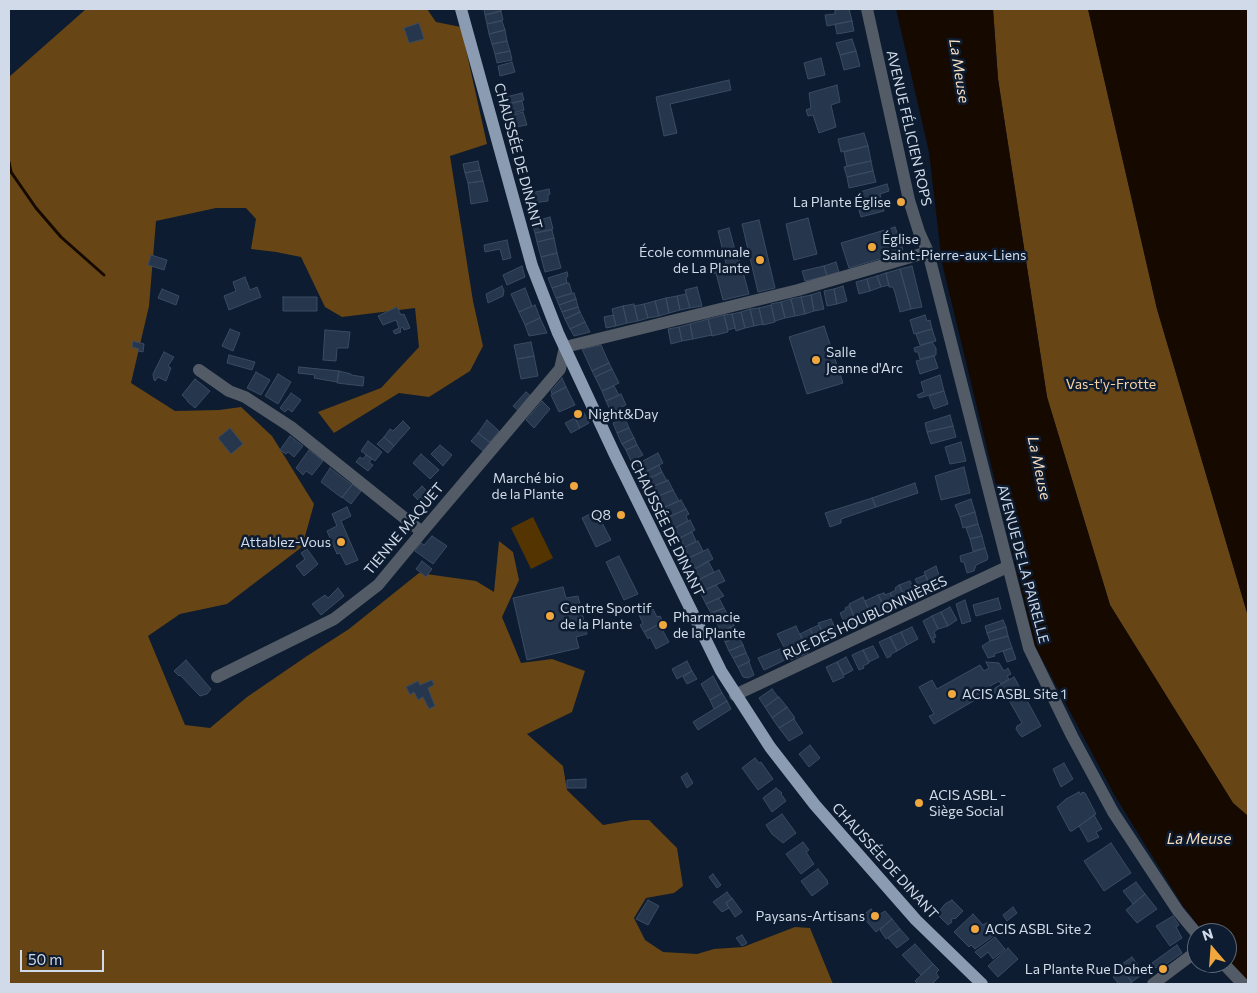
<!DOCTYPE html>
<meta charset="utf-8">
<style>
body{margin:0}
#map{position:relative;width:1257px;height:993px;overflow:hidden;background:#0d1c30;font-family:Commissioner,sans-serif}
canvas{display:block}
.frame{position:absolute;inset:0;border:10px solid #d0dae8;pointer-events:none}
.north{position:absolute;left:1187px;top:923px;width:50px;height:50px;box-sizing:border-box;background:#0d1c30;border:1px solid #5b687a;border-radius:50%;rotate:342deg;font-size:14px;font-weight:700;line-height:20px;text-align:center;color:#d0dae8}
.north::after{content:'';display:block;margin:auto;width:18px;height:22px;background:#f0a73e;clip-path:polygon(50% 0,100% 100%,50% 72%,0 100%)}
.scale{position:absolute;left:20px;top:950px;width:84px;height:22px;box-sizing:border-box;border:2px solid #d0dae8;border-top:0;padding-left:6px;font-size:15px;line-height:18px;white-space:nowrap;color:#d0dae8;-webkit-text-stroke:4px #0d1c30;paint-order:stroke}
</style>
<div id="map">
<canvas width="1257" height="993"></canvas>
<div class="frame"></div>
<div class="north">N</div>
<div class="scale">50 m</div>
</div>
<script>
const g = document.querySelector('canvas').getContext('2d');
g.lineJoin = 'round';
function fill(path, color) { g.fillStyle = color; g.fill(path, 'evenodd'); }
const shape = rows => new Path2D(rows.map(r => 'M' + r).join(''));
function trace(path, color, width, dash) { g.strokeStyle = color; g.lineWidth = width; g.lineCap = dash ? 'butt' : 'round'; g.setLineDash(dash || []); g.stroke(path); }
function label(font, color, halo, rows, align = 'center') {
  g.font = font + ' Commissioner,sans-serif'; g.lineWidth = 5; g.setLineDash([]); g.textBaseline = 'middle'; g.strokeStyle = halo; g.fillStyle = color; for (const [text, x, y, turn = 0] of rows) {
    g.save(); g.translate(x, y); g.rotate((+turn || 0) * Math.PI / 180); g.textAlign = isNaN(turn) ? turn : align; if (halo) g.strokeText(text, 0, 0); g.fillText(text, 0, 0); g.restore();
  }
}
fill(shape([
 [533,517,553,558,531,569,511,528]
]), '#543400');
fill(shape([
 [86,9,427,9,436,22,461,27,487,144,450,156,473,301,483,346,470,371,429,397,399,393,334,433,318,412,381,388,419,347,415,308,342,317,325,307,301,257,276,252,251,249,256,219,246,208,216,208,156,221,149,306,131,383,175,411,219,410,241,407,272,436,314,504,302,547,227,604,180,614,148,636,185,725,210,728,247,697,307,656,349,629,419,573,476,581,494,592,499,541,513,552,519,580,502,617,521,663,552,659,585,671,572,712,527,734,563,766,567,790,603,825,632,820,649,820,677,848,683,886,674,893,646,898,634,918,645,940,663,952,697,954,714,949,743,947,795,927,810,928,833,984,9,984,9,77],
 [993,9,1088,9,1157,309,1248,616,1248,816,1233,803,1110,605,1047,397,998,79]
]), '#674514');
fill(shape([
 [896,9,993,9,998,79,1047,397,1110,605,1233,803,1248,816,1248,984,1227,963,1227,933,1204,933,1183,906,1115,796,1035,646,942,263,929,152],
 [1088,9,1248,9,1248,616,1157,309]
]), '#160900');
trace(shape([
 [9,162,11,172,36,208,61,237,104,275]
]), '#160900', 3);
const building = shape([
 [484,9,500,9,501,11,485,15,484,9],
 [844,9,849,9,852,21,827,26,825,15,835,14,835,10,844,9],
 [501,11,503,20,487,24,485,15,501,11],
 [502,21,505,30,489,34,487,24,502,21],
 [852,21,854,31,837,34,835,24,852,21],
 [419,23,424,39,409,43,404,28,419,23],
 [505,30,507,41,492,44,489,34,505,30],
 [852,39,856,51,840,55,836,43,852,39],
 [507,41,510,51,495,54,492,44,507,41],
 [510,51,512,60,497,63,495,54,510,51],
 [856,51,860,66,844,70,840,55,856,51],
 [821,58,825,75,808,79,804,63,821,58],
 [512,62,515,72,500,76,498,66,512,62],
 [729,80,731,90,670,104,677,133,664,136,656,97,729,80],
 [837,85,840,102,831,105,836,127,819,133,813,115,808,116,806,110,811,108,809,93,837,85],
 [522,93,524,100,508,104,506,97,522,93],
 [522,101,524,110,510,114,508,104,522,101],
 [523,112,527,125,511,128,508,116,523,112],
 [864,133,868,146,841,152,838,139,864,133],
 [868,146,871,161,847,166,844,152,868,146],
 [478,161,480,170,465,173,463,164,478,161],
 [871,161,873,171,847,177,844,167,871,161],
 [480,170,483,181,468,183,465,173,480,170],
 [873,171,876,182,849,188,847,177,873,171],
 [483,181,488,201,471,204,468,183,483,181],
 [887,184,889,191,880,194,884,211,861,217,859,210,864,209,860,192,887,184],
 [549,189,550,194,548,195,548,201,533,203,531,193,549,189],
 [550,217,553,229,535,233,532,222,550,217],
 [808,218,817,254,794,260,786,224,808,218],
 [759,220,775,288,758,292,742,224,759,220],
 [895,227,898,235,900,234,903,252,849,268,841,243,895,227],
 [729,228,738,261,740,261,749,294,723,300,716,273,713,274,712,267,726,264,718,231,729,228],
 [552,230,554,238,537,242,535,233,552,230],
 [554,238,557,253,541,257,537,242,554,238],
 [507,240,511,258,503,260,500,249,485,252,484,245,507,240],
 [557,253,561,268,545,272,541,257,557,253],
 [151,255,167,260,164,270,148,265,151,255],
 [836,262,839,272,827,276,824,266,836,262],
 [522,266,525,277,507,285,503,275,522,266],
 [824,266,827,276,805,281,802,271,824,266],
 [912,266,922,307,911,309,900,269,912,266],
 [900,269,911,309,900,312,895,293,893,287,889,287,886,273,900,269],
 [567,272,568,276,566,278,567,283,552,288,548,278,567,272],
 [886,273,889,285,881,287,877,276,886,273],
 [877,276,881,287,870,291,867,279,877,276],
 [245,277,250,290,257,287,261,297,229,310,224,296,236,291,233,282,245,277],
 [867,279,870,291,859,294,856,282,867,279],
 [567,283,569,283,572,293,556,298,552,288,567,283],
 [502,286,504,291,503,296,488,303,486,294,502,286],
 [843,286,847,301,837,304,834,289,843,286],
 [697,287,702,306,690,308,685,290,697,287],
 [525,288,532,306,519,312,511,294,525,288],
 [162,289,179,296,176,305,158,298,162,289],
 [834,289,837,304,827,306,824,291,834,289],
 [820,292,824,309,814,311,811,295,820,292],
 [574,293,576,299,559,305,556,298,574,293],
 [686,294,690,308,680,310,677,296,686,294],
 [811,295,814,311,805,314,801,297,811,295],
 [677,296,680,310,669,313,666,298,677,296],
 [283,297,317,297,317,311,283,311,283,297],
 [801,297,805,314,795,316,791,299,801,297],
 [666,298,669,313,659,316,655,301,666,298],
 [576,299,578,307,562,312,559,305,576,299],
 [791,299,795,316,785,318,781,302,791,299],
 [655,301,659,316,648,318,644,304,655,301],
 [781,302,785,318,775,321,771,304,781,302],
 [634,304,638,321,627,323,623,306,634,304],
 [644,304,648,318,638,321,634,306,644,304],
 [535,305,540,318,525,325,519,312,535,305],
 [771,305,775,322,763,325,759,308,771,305],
 [623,306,627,323,616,326,612,309,623,306],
 [397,307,401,315,404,314,410,328,404,330,403,327,400,329,401,332,395,334,393,331,399,328,396,320,383,325,378,316,397,307],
 [578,307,580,312,565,319,562,312,578,307],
 [759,308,763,324,754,326,750,309,759,308],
 [750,309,754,326,745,328,741,312,750,309],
 [580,312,585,322,570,329,565,319,580,312],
 [741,312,745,328,736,331,732,314,741,312],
 [732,314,735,328,728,330,724,315,732,314],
 [613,315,616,326,606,328,604,317,613,315],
 [724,315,728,332,712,336,708,319,724,315],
 [925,315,927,321,930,320,932,329,914,334,910,320,925,315],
 [540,318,547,333,529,336,525,325,540,318],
 [708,319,712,335,693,339,690,324,708,319],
 [585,322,590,332,574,336,570,329,585,322],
 [690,324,693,339,682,341,679,327,690,324],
 [824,326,843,383,807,394,789,337,824,326],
 [679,327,682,341,671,344,668,329,679,327],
 [230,329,240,333,233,351,222,346,230,329],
 [932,329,936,341,920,345,916,334,932,329],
 [325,330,350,332,348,348,337,348,336,361,323,360,325,330],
 [133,341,144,344,143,352,138,351,139,349,132,347,133,341],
 [531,342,534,356,517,359,514,345,531,342],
 [932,342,936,348,936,355,920,359,918,352,915,352,914,348,932,342],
 [601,345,609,363,592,371,582,349,601,345],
 [164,352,174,357,168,366,171,368,166,381,158,377,155,381,154,380,153,374,164,352],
 [229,355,255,362,252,370,227,363,229,355],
 [534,356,538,376,521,379,517,359,534,356],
 [934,356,938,368,920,374,916,361,934,356],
 [609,363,612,369,595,377,592,371,609,363],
 [299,367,339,371,337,382,314,378,315,375,298,373,299,367],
 [612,369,619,383,602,391,595,377,612,369],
 [339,371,351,374,351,375,364,377,363,386,337,383,339,371],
 [256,372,270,380,261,395,247,388,256,372],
 [278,374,291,382,278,404,265,396,278,374],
 [940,375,944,391,919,398,917,395,924,392,921,382,940,375],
 [562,378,566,387,552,394,551,391,562,378],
 [195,379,210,391,195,408,187,401,187,400,182,395,195,379],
 [614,386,619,395,606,401,602,391,614,386],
 [566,387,575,405,559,412,551,395,566,387],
 [944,391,948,404,934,409,929,396,944,391],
 [526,392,532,397,520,412,513,406,526,392],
 [291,393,301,400,292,412,288,409,285,412,280,408,291,393],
 [621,394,626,405,611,412,606,401,621,394],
 [542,401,550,409,534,428,526,420,542,401],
 [584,413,589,423,580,428,575,418,584,413],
 [950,415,953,426,927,432,925,423,950,415],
 [575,418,580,428,571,433,565,423,575,418],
 [625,418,629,428,617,433,613,423,625,418],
 [487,420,499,431,490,442,478,433,487,420],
 [403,421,410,428,394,446,384,437,390,429,393,431,403,421],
 [953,426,956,437,931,444,927,432,953,426],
 [230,428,243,444,231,454,218,438,230,428],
 [629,428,634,438,622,444,617,433,629,428],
 [478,433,490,443,483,451,471,441,478,433],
 [290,436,303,446,294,457,288,452,286,454,280,450,290,436],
 [384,437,394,446,388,453,377,444,384,437],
 [634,438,637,445,626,450,622,444,634,438],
 [368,441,382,452,375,461,361,451,368,441],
 [961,442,966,461,950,464,945,447,961,442],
 [440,445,452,455,443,466,431,454,440,445],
 [637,445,643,455,631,461,626,450,637,445],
 [309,450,323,461,312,475,306,471,303,475,296,468,309,450],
 [658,453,663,463,642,474,637,464,658,453],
 [421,454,439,470,430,479,413,463,421,454],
 [366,455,372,459,369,462,373,465,368,471,356,462,360,457,363,459,366,455],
 [659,465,662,472,650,478,647,471,659,465],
 [964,467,970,493,941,500,935,476,964,467],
 [330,468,352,485,342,498,321,482,330,468],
 [662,472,667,481,654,486,650,478,662,472],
 [668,480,673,490,659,496,654,486,668,480],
 [915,483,918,493,876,507,872,498,915,483],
 [353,484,361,491,351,504,342,497,353,484],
 [422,486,433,497,424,506,413,495,422,486],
 [673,490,679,501,665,507,659,496,673,490],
 [872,498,876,507,841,519,841,523,830,527,825,513,872,498],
 [971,499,975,512,960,517,955,505,971,499],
 [681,500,686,509,669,517,665,507,681,500],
 [347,507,351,516,341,521,358,560,346,565,340,553,337,554,327,531,337,526,332,514,347,507],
 [686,509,689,514,686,516,688,521,675,528,669,517,686,509],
 [596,511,611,540,596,547,582,518,596,511],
 [975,512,978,524,963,528,960,517,975,512],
 [690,520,695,530,680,538,675,528,690,520],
 [978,524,982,536,970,539,966,528,978,524],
 [692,532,696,541,685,547,680,538,692,532],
 [432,536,447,546,433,564,415,551,421,543,424,545,432,536],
 [982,536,985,548,973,551,970,539,982,536],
 [698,541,703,551,689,558,685,547,698,541],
 [985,548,988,557,987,560,976,565,974,571,967,573,964,562,961,562,960,556,985,548],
 [307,549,318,564,304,576,296,566,305,559,301,553,307,549],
 [708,549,713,559,695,569,689,558,708,549],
 [619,556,638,594,624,600,606,562,619,556],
 [422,561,432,569,426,577,416,569,422,561],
 [708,561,714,572,700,579,695,569,708,561],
 [936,566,942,584,932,588,924,572,936,566],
 [719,570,725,581,705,590,700,579,719,570],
 [925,575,932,588,922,593,915,579,925,575],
 [910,581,918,597,907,602,899,585,910,581],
 [716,585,724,596,706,604,700,592,716,585],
 [899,585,907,602,897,607,890,593,896,590,895,588,899,585],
 [563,587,566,598,578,596,587,634,576,637,579,648,527,660,513,598,563,587],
 [338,588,344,596,321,615,312,604,325,595,328,598,338,588],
 [884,593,885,595,890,593,897,607,887,612,878,595,884,593],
 [878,595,887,612,872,618,865,601,878,595],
 [863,597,872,617,858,624,849,604,863,597],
 [719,598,724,608,711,613,706,604,719,598],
 [998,598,1001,609,976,616,973,605,998,598],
 [965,600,971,621,962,624,956,604,965,600],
 [849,606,858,624,847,629,840,613,846,610,845,608,849,606],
 [652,607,657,617,660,616,663,622,644,632,640,625,643,623,638,613,652,607],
 [950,607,957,620,948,626,941,612,950,607],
 [724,608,729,617,716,622,711,613,724,608],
 [941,612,948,626,938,629,932,616,941,612],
 [932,616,938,629,934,632,936,637,933,638,935,642,933,643,923,621,932,616],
 [731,617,734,626,721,631,716,622,731,617],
 [831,619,838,634,826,639,818,623,831,619],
 [1003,620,1006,627,987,633,985,626,1003,620],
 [663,622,666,629,663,631,669,642,656,649,650,637,648,639,644,632,663,622],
 [819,625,826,639,817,643,810,629,819,625],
 [734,626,739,637,725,642,721,631,734,626],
 [796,626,808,653,791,660,777,634,796,626],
 [912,627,918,639,907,645,901,632,912,627],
 [1006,627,1008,636,990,641,987,633,1006,627],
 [810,629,817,643,807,648,800,634,810,629],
 [901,632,907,645,897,651,890,637,901,632],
 [1008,636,1012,648,994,654,995,656,988,658,982,646,990,641,1008,636],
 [739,637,743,645,729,651,725,642,739,637],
 [890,637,897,651,891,654,891,656,887,658,879,642,890,637],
 [743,645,746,653,733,658,729,651,743,645],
 [873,646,879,657,869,662,863,650,873,646],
 [1012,648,1016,659,1007,662,1003,651,1012,648],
 [780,649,785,660,764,670,758,658,780,649],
 [863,650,869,663,863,666,864,668,859,670,852,655,863,650],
 [746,653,750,661,738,667,733,658,746,653],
 [846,657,853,670,844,675,837,662,846,657],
 [186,660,211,689,207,694,200,696,180,675,179,676,174,671,186,660],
 [687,661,692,671,677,679,672,669,687,661],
 [749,662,754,675,748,678,743,677,738,667,749,662],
 [837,662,844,677,833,682,826,667,837,662],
 [986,662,999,663,1004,671,1008,668,1011,674,1007,676,1009,679,1001,684,999,681,980,692,982,696,934,724,929,716,934,714,919,687,932,680,937,689,980,665,984,671,989,668,986,662],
 [692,671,697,679,687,684,683,677,692,671],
 [713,676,722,693,710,700,701,684,713,676],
 [1014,677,1041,726,1022,737,1020,735,1016,729,1017,726,1022,723,1006,695,1001,698,997,697,994,691,995,688,1014,677],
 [432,680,434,685,428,688,435,706,429,709,423,697,418,700,414,692,410,695,406,687,418,681,420,685,432,680],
 [772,689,778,697,765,707,759,698,772,689],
 [722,693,727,701,714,709,710,700,722,693],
 [779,697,787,707,772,718,765,707,779,697],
 [727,701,731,709,698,730,693,722,727,701],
 [787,707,795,718,779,728,772,718,787,707],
 [794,719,803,733,789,741,779,728,794,719],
 [810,745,820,758,809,767,799,754,810,745],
 [755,758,759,763,761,762,773,779,758,790,742,768,755,758],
 [1064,763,1073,779,1061,787,1053,769,1064,763],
 [687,773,693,783,687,788,681,777,687,773],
 [586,779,586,788,567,788,567,780,586,779],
 [776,788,782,793,781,794,786,801,772,812,763,798,776,788],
 [1079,792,1081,795,1082,792,1085,793,1096,814,1072,831,1070,831,1057,807,1066,799,1079,792],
 [782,814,796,833,783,843,772,834,766,825,782,814],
 [1094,815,1102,829,1096,832,1099,837,1088,842,1079,826,1094,815],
 [803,842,809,850,806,852,814,864,801,874,786,854,803,842],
 [1111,843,1131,873,1104,891,1084,861,1111,843],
 [818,869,827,880,828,884,812,896,801,881,818,869],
 [713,874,721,885,717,888,709,877,713,874],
 [1136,882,1145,894,1133,904,1123,891,1136,882],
 [727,892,732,899,726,903,729,908,722,912,713,902,727,892],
 [1145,894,1157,909,1137,923,1126,910,1145,894],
 [732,898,742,912,735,917,726,903,732,898],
 [648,900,659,906,648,925,636,919,648,900],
 [952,900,963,911,955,919,954,918,951,920,952,922,948,925,937,914,945,904,952,900],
 [1013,907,1017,913,1007,921,1003,915,1013,907],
 [871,909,877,916,885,911,892,919,876,932,862,916,871,909],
 [973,914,983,925,988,922,996,934,975,949,971,945,969,947,954,932,973,914],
 [1173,916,1179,925,1176,927,1182,938,1170,946,1156,926,1173,916],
 [892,919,900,929,886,939,880,930,892,919],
 [900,929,909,939,897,948,888,938,900,929],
 [742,935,747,943,742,946,736,938,742,935],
 [995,937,1005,949,993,959,988,952,981,958,975,952,995,937],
 [915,944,933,964,921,975,902,955,915,944],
 [1177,945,1182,953,1162,967,1160,965,1156,968,1152,963,1177,945],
 [1008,948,1018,959,998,977,988,966,1008,948],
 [1132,957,1144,973,1132,982,1119,966,1132,957],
 [933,964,939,970,936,973,939,977,932,984,918,984,915,981,933,964],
 [1121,968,1132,982,1128,984,1119,984,1113,977,1118,973,1117,971,1121,968]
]);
fill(building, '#26364c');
trace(building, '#3a4b62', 1);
trace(shape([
 [867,9,909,200,919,232,928,252,1029,648,1072,736,1113,812,1178,911,1197,934],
 [199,370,229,391,245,397,291,427,422,532],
 [217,677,334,619,378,585,422,532,560,369,565,347,798,290,928,252],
 [735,695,1007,567],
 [1223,963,1243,984],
 [1153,984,1197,951]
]), '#535b66', 12);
trace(shape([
 [461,9,532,266,558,333,615,455,721,671,770,747,815,805,916,920,982,984]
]), '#8b9bb1', 12);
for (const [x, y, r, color] of [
 [901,202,5,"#f0a73e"],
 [872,247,5,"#f0a73e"],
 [760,260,5,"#f0a73e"],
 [816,360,5,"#f0a73e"],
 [578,414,5,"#f0a73e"],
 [574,486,5,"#f0a73e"],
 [621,515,5,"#f0a73e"],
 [341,542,5,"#f0a73e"],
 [550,616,5,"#f0a73e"],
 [663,625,5,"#f0a73e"],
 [952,694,5,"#f0a73e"],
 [919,803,5,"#f0a73e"],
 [875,916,5,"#f0a73e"],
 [975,929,5,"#f0a73e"],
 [1163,969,5,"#f0a73e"]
]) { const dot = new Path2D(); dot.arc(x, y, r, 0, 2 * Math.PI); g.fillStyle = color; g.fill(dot); trace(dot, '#0d1c30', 2); }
label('14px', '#d0dae8', '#0d1c30', [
 ["AVENUE FÉLICIEN ROPS",909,128,77],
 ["CHAUSSÉE DE DINANT",518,156,75],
 ["CHAUSSÉE DE DINANT",667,528,64],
 ["TIENNE MAQUET",404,529,-50],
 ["AVENUE DE LA PAIRELLE",1023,564,75],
 ["RUE DES HOUBLONNIÈRES",865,618,-25],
 ["CHAUSSÉE DE DINANT",885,861,48]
]);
label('14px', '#d0dae8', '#0d1c30', [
 ["La Plante Église",891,202,"right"],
 ["Église",882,239],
 ["Saint-Pierre-aux-Liens",882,255],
 ["École communale",750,252,"right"],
 ["de La Plante",750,268,"right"],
 ["Salle",826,352],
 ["Jeanne d'Arc",826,368],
 ["Night&Day",588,414],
 ["Marché bio",564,478,"right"],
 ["de la Plante",564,494,"right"],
 ["Q8",611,515,"right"],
 ["Attablez-Vous",331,542,"right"],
 ["Centre Sportif",560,608],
 ["de la Plante",560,624],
 ["Pharmacie",673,617],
 ["de la Plante",673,633],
 ["ACIS ASBL Site 1",962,694],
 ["ACIS ASBL -",929,795],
 ["Siège Social",929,811],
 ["Paysans-Artisans",865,916,"right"],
 ["ACIS ASBL Site 2",985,929],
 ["La Plante Rue Dohet",1153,969,"right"]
], 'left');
label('14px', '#f9d2a2', '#0d1c30', [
 ["Vas-t'y-Frotte",1111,384]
]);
label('italic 15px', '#f7dcbd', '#0d1c30', [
 ["La Meuse",959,71,81],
 ["La Meuse",1039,468,78],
 ["La Meuse",1199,839]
]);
</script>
